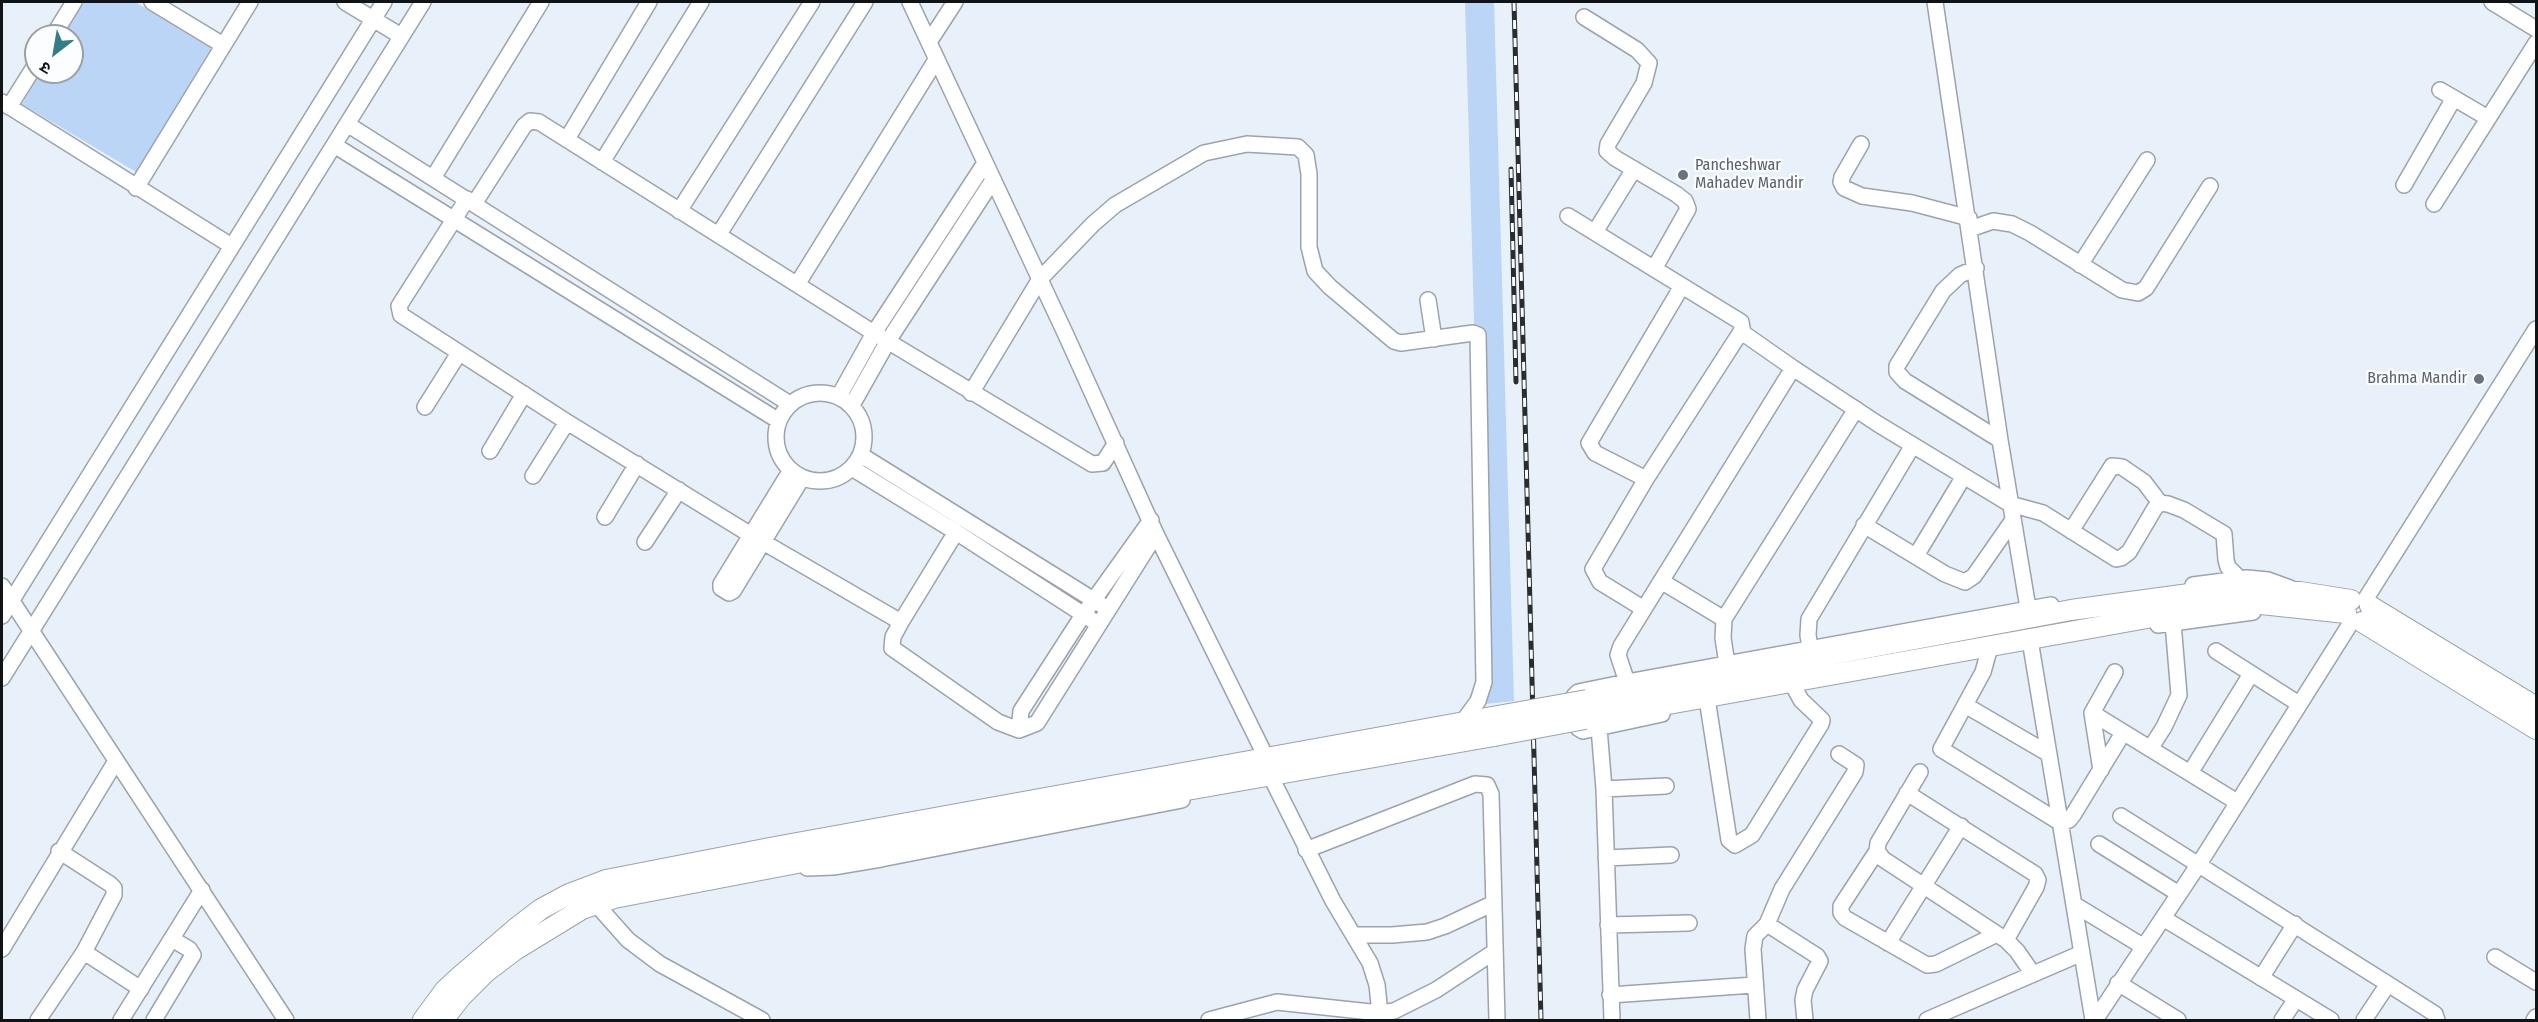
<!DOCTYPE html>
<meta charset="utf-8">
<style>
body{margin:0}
#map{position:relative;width:2538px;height:1022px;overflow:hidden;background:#e8f1fa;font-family:"Fira Sans Condensed","Noto Sans Devanagari",sans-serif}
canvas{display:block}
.frame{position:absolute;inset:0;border:3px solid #111417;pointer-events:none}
.north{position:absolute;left:24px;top:24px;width:60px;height:60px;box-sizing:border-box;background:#fbfdff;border:2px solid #9da0a2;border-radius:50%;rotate:211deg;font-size:16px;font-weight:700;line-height:24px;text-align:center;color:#111417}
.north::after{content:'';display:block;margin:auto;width:21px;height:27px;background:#357d85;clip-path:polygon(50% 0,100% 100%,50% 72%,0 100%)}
</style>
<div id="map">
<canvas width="2538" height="1022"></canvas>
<div class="frame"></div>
<div class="north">उ</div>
</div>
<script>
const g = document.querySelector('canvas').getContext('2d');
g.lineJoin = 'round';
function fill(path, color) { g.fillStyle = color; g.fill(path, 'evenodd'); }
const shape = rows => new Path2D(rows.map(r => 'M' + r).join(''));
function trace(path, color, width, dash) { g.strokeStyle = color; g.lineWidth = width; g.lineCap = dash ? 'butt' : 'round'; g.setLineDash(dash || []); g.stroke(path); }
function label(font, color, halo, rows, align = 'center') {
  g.font = font + ' "Fira Sans Condensed",sans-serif'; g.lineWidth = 4.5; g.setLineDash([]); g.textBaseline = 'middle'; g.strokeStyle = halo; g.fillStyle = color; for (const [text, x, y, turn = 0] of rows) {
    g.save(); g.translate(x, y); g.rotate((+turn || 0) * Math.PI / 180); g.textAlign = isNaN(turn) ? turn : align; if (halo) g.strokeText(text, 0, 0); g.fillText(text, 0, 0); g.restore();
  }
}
fill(shape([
 [84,2,135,2,211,48,136,172,22,104,41,72,72,72,72,36,63,36],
 [1465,2,1494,2,1514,701,1485,704]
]), '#bad5f5');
const minor = shape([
 [152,2,223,45],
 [345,2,401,36],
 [910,2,1066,335,1156,534,1262,749],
 [1935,2,2000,440,2028,608],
 [2492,2,2536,29],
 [1584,17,1637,50,1649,63,1644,83,1608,144,1607,151,1615,158,1676,194,1685,201,1688,209,1654,269],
 [53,36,74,2],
 [929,42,955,2],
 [2440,90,2488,118],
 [2,102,230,245],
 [9,107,36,64],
 [347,124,790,404],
 [567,139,649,2],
 [1861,144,1842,177,1841,182,1844,188,1862,196,1912,203,1969,218],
 [334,145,779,421],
 [602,162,701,2],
 [433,178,541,2],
 [2404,185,2454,98],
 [136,188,250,2],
 [467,199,399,306,401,315,567,422,751,535,901,622],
 [474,204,524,126,530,121,539,122,874,333,1092,464,1103,463,1116,443],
 [2434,204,2536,43],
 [679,211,812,2],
 [1568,216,1741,322,1743,333,1793,368,1878,424,2010,504,2043,513,2116,559,2121,558,2129,552,2155,508,2160,503,2168,504,2184,510,2224,534,2226,560,2228,567,2240,579],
 [1970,229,1993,221,2012,224,2030,233,2122,290,2138,293,2146,288,2210,186],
 [1595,232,1634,169],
 [719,234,865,2],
 [2080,265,2147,160],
 [1976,268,1960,275,1943,291,1897,366,1897,372,1905,381,2000,440],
 [798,283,936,60],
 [1428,300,1434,339],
 '776 437a44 44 0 1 1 88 0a44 44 0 1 1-88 0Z',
 [971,393,1040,279,1093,224,1115,205,1204,153,1247,144,1298,147,1306,155,1309,174,1309,247,1315,271,1330,287,1394,341,1401,343,1473,333,1478,335,1484,682,1478,701,1467,716],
 [839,396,874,333,985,163],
 [852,405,888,341,993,180],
 [425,407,459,353],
 [490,451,524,394],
 [861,455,1108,609],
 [852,468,956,532,1098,624],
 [791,470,721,584,721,588,729,593,733,591,802,478],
 [533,476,567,422],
 [1646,479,1595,453,1589,443,1682,286],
 [605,517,637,464],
 [1864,525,1945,574,1965,582,1974,576,2013,520],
 [2071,531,2112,466,2122,467,2144,482,2160,503],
 [956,532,901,622,893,637,892,648,998,722,1019,730,1037,723,1156,534],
 [645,542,679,490],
 [1916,556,1964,476],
 [1661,581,1724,619],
 [2193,585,2247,578,2268,580,2290,588],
 [2,586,286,1020],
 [2365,600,2536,329],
 [1644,609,1600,582,1593,569,1646,479,1742,330],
 [2,616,384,2],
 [2158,625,2253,612],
 [2031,646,2093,1020],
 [1810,648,1808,635,1809,619,1913,445],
 [2216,651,2299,704],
 [1988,654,1983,672,1941,749,2061,823,2069,820,2073,815,2123,733],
 [1727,664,1723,638,1724,619,1856,409],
 [2,678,423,2],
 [1627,682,1618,655,1621,646,1793,368],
 [1708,705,1729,840,1735,845,1752,835,1821,724,1822,720,1801,700,1795,689],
 [1965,705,2049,754],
 [2092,713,2237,802],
 [1662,714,1583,731,1578,728,1574,696,1578,692,1627,682,2051,605],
 [1599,728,1604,789,1612,1020],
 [1019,730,1021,711,1083,615,1151,520],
 [2150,749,2164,727,2179,695,2173,623],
 [2101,770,2092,713,2115,672],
 [1920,772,1878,843,1877,851,1883,859,2006,940,2017,951,2033,974],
 [2190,773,2251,674],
 [1274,783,1333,901,1370,963,1377,985,1380,1013],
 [1604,789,1666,786],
 [1907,793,2035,874,2038,880,2036,887,2006,940],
 [2121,816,2388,984,2435,1014,2437,1020],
 [2099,844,2179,894],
 [1306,850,1475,784,1487,785,1491,794,1497,1020],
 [1877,851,1841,906,1841,913,1845,918,1927,965,1936,964,1997,934],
 [1606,858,1671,855],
 [807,868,833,867,881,859,1182,800],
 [596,904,628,940,660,964,762,1020],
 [2075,905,2144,947],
 [2163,918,2331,1020],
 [1608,925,1689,923],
 [1354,935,1392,935,1427,932,1445,926,1494,903],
 [1888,943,1961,826],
 [2,949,116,761],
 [84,952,141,989],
 [2495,957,2536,982],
 [2261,978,2295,924],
 [2118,983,2178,1020],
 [1610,995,1754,985],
 [38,1020,84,952,114,895,114,888,110,884,59,851],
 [121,1020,202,890],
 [154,1020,193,955,189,949,172,939],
 [1209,1020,1277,1002,1380,1013,1394,1011,1436,990,1494,952],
 [1758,1020,1753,949,1755,936,1767,924],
 [1805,1020,1803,1000,1805,990,1820,961,1817,956,1767,924,1782,889,1855,772,1856,765,1839,754],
 [1927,1020,2082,953],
 [2095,1020,2199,864,2352,621],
 [2282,1020,2296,999],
 [2364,1020,2388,984],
 [2534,1020,2536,1017]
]);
const major = shape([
 [2370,606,2536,707],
 [2362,622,2536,729],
 [1587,700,2071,610,2204,592,2300,592,2351,600],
 [1585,719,2225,604,2261,604,2346,613],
 [423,1020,445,990,459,977,515,929,541,909,569,894,606,880,775,847,1492,717],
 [443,1020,461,997,486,972,515,950,582,909,614,898,1096,806,1494,736]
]);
trace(minor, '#9ca3ac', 18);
trace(major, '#9ca3ac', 22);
trace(minor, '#fff', 15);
trace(major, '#fff', 20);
const rail = shape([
 [1514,2,1541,1020],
 [1511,169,1516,382]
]);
trace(rail, '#292c30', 5);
trace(rail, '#fbfdff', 3, [9]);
const majorBridge = shape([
 [1492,717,1587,700],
 [1494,736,1585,719]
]);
trace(majorBridge, '#9ca3ac', 22, []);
trace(majorBridge, '#fff', 20);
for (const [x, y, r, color] of [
 [1683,175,6,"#6b7280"],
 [2479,379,6,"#6b7280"]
]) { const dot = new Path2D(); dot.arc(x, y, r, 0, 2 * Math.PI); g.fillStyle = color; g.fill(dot); trace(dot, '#fbfdff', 2); }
label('16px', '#5b616d', '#fbfdff', [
 ["Pancheshwar",1695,166],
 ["Mahadev Mandir",1695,184],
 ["Brahma Mandir",2467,379,"right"]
], 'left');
</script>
